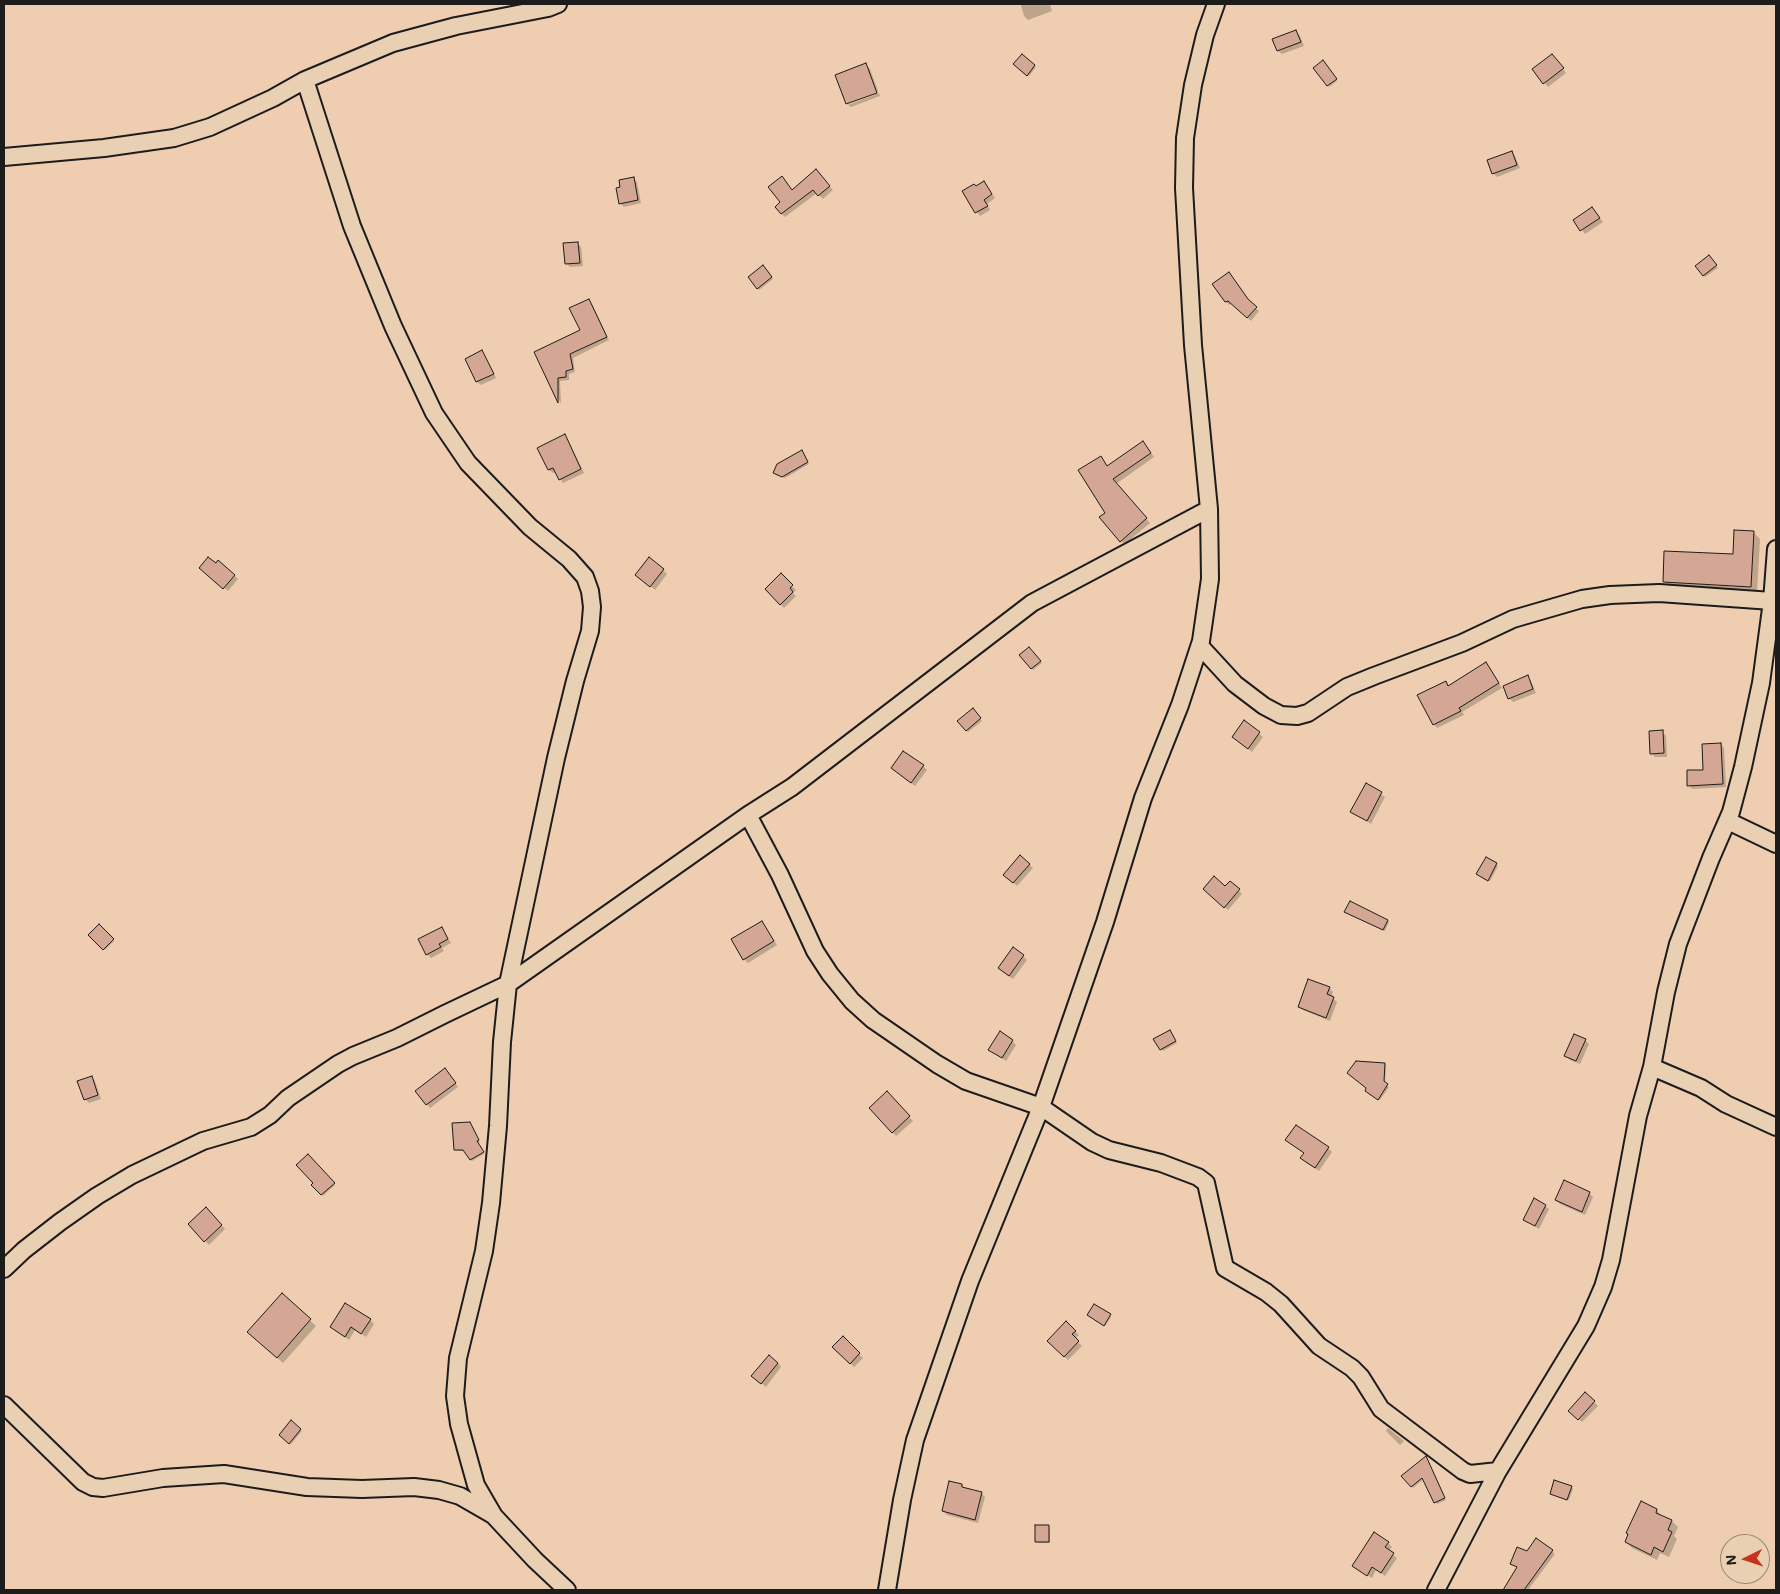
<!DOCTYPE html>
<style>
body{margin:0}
#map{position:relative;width:1780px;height:1594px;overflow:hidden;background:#efcdb0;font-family:Mali,sans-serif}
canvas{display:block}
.frame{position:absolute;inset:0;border:5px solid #1c1c1c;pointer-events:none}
.north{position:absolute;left:1720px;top:1534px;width:50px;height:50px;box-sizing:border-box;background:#ead0b2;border:1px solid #988876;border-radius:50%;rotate:266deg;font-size:14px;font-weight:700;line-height:20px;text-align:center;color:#1c1c1c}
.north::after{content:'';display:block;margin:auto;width:18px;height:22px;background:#c8321e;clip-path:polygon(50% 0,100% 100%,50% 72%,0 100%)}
</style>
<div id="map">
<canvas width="1780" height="1594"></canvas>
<div class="frame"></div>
<div class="north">N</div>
</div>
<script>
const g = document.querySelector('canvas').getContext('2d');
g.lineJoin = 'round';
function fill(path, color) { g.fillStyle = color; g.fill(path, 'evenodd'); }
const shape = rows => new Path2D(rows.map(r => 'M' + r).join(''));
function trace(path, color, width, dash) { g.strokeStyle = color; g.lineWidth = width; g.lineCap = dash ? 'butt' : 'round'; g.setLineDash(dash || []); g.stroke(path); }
fill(shape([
 [1026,4,1050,4,1052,11,1028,20,1024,16,1021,5],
 [1296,32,1300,36,1304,46,1282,54,1278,51],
 [1022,56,1036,67,1029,76,1015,64],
 [1556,59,1566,73,1548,87,1534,70],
 [1325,63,1337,81,1329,87,1328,85],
 [866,65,870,69,878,91,848,104,837,76],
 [879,93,880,96,851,107,848,105],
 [1512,152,1515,156,1520,168,1497,177,1493,173],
 [815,171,833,190,823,199,817,193,785,217,781,213,793,192],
 [633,178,637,182,641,203,624,207,620,203,621,188],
 [984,182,995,198,987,204,990,210,980,216,963,192,976,188],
 [1592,208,1603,222,1585,234,1575,220],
 [577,243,581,247,583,266,570,267,567,264],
 [1709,257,1718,268,1705,277,1697,266],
 [763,267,773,279,759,290,750,278],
 [1229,273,1250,303,1259,311,1251,321,1232,303,1229,305,1226,302],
 [588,301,592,304,609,340,573,358,575,372,569,374,569,380,560,381,561,404,536,353,581,331],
 [482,352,485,356,496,378,481,385,477,382,467,359],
 [564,436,568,440,584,473,563,483,556,472,553,473,549,470,539,448],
 [1147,447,1154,457,1116,484,1150,523,1125,544,1121,541,1106,513,1101,457,1108,467],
 [803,454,809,464,785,478,776,474],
 [1753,532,1760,539,1757,592,1670,588,1664,581,1734,556],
 [663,570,667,574,655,590,641,578],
 [205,572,234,575,238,579,228,591],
 [781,575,796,590,793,593,796,596,784,608,766,590],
 [1029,648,1042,663,1033,670,1021,655],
 [1490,668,1502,688,1462,712,1464,715,1437,728,1434,724,1446,682,1449,686],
 [1527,677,1531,681,1536,693,1513,702,1510,699,1504,686],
 [973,710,982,721,968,732,959,721],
 [1244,722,1263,737,1252,752,1237,740],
 [1662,732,1666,736,1667,757,1655,757,1651,753],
 [1721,744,1724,748,1726,787,1692,789,1689,785,1705,771],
 [923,766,927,770,915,786,896,772],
 [1366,785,1385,797,1371,824,1352,811],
 [1020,857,1033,868,1017,886,1005,875],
 [1496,864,1498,866,1490,881,1479,876],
 [1230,882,1242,894,1228,910,1208,893,1225,888],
 [1347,913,1388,921,1389,922,1385,931],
 [762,923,777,945,748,963,744,959],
 [99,925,114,941,105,950,90,935],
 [442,928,451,943,442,948,444,951,431,958,427,954],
 [1023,956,1027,960,1013,979,1003,972],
 [1329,988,1333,992,1331,997,1337,1002,1330,1021,1303,1010,1299,1007],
 [1171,1033,1177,1043,1163,1051,1155,1039],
 [1585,1040,1589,1044,1580,1064,1570,1060,1566,1056],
 [1012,1041,1016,1045,1006,1061,990,1050],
 [1384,1064,1386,1065,1385,1084,1389,1087,1380,1100,1368,1092],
 [449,1074,458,1087,430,1108,427,1104],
 [91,1077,95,1081,101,1099,89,1103,85,1099],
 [887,1093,913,1121,896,1136,871,1108],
 [471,1125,480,1142,478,1143,484,1154,472,1161,466,1151,457,1151,455,1150],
 [1287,1140,1328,1148,1332,1152,1319,1171,1305,1162,1302,1158,1305,1154],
 [308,1156,335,1185,323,1196,313,1185,315,1184],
 [1589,1193,1593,1197,1585,1215,1560,1204,1556,1200],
 [1545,1206,1549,1209,1539,1229,1525,1220],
 [206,1209,225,1229,209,1245,190,1224],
 [282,1295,316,1326,283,1363,255,1338],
 [1110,1315,1111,1317,1105,1326,1090,1317],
 [370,1320,374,1324,366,1337,355,1330,349,1340,331,1327],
 [1066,1323,1079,1335,1075,1339,1082,1346,1068,1360,1049,1341],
 [843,1338,863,1358,854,1367,834,1347],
 [778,1363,781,1367,766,1387,757,1380],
 [1585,1394,1598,1406,1582,1422,1570,1411],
 [291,1422,302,1431,291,1444,280,1435],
 [1388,1428,1404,1441,1400,1445,1386,1431],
 [1426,1458,1446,1500,1437,1504,1424,1479,1413,1488,1403,1476],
 [962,1486,965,1490,981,1493,985,1497,978,1523,947,1515,943,1511],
 [1571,1487,1573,1489,1569,1500,1551,1494],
 [1642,1503,1657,1510,1662,1517,1672,1521,1678,1527,1674,1536,1677,1539,1669,1557,1660,1553,1657,1560,1632,1548,1626,1542],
 [1049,1526,1050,1528,1050,1543,1038,1543,1037,1541],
 [1388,1543,1392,1547,1388,1551,1397,1558,1385,1576,1376,1570,1372,1578,1356,1568],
 [1552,1551,1555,1554,1528,1590,1504,1590,1518,1568,1512,1563,1527,1552]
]), '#0003');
const building = shape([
 [1296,30,1301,42,1277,51,1272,39,1296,30],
 [1022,54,1035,65,1027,76,1013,64,1022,54],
 [1552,54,1564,68,1543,84,1532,69,1552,54],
 [1323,60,1337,79,1327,86,1313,68,1323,60],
 [866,63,877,93,846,104,835,75,866,63],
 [1512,151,1517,165,1492,174,1487,160,1512,151],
 [816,169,830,186,818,196,813,190,781,214,775,207,780,202,768,187,782,176,792,190,816,169],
 [634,177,638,200,619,204,616,188,620,187,619,180,634,177],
 [984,181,992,194,984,200,988,206,975,213,962,191,974,184,976,186,984,181],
 [1592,207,1600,218,1580,231,1573,220,1592,207],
 [578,242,580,263,565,264,563,243,578,242],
 [1709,255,1717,265,1703,276,1695,266,1709,255],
 [763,265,772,277,757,289,748,277,763,265],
 [1229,272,1248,299,1257,307,1247,318,1228,301,1225,302,1212,284,1229,272],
 [589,299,607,337,570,354,573,369,566,371,566,377,558,378,558,403,534,352,580,330,569,308,589,299],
 [482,350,494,374,476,382,465,359,482,350],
 [565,434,581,469,559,480,553,468,548,470,537,448,565,434],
 [1143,441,1151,453,1113,479,1147,518,1120,542,1099,517,1105,513,1078,470,1101,456,1107,466,1143,441],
 [802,450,808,462,782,477,773,473,777,464,802,450],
 [1734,530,1754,531,1751,587,1663,582,1664,551,1733,554,1734,530],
 [208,557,216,563,218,560,235,575,223,589,199,568,208,557],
 [649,557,664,569,650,587,635,575,649,557],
 [781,573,793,585,790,588,793,592,780,605,765,589,781,573],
 [1029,647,1041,661,1031,669,1019,655,1029,647],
 [1486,662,1499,683,1459,708,1461,711,1433,725,1417,695,1446,681,1448,686,1486,662],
 [1528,675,1533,689,1508,699,1503,686,1528,675],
 [973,708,981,718,966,731,957,721,973,708],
 [1244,720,1260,732,1248,749,1232,737,1244,720],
 [1663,730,1664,753,1650,754,1649,731,1663,730],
 [1721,743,1723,784,1687,786,1687,770,1703,770,1702,744,1721,743],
 [903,751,924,765,911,783,891,768,903,751],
 [1366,783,1382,792,1367,821,1350,812,1366,783],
 [1020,855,1030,864,1013,883,1003,875,1020,855],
 [1486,857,1497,863,1488,881,1476,874,1486,857],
 [1214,876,1225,886,1230,881,1240,889,1224,908,1203,889,1214,876],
 [1350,901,1388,920,1383,930,1344,912,1350,901],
 [762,921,774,941,743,960,731,939,762,921],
 [99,924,114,939,103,950,88,935,99,924],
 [442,927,448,939,439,944,441,947,426,955,418,939,442,927],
 [1013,947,1024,955,1009,976,998,968,1013,947],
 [1308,979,1330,987,1327,994,1334,997,1326,1018,1298,1007,1308,979],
 [1170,1030,1176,1041,1160,1050,1153,1039,1170,1030],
 [1000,1031,1013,1040,1002,1058,988,1050,1000,1031],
 [1574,1034,1586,1039,1576,1061,1564,1056,1574,1034],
 [1356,1061,1385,1063,1384,1081,1388,1084,1378,1100,1365,1091,1366,1088,1347,1073,1356,1061],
 [445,1068,456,1083,426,1105,415,1091,445,1068],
 [92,1076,98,1095,84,1100,77,1081,92,1076],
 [887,1091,910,1116,892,1133,869,1108,887,1091],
 [470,1122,479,1140,477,1141,484,1152,470,1160,463,1150,454,1150,452,1123,470,1122],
 [1296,1125,1329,1147,1315,1168,1300,1158,1304,1153,1285,1140,1296,1125],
 [308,1154,335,1183,321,1195,311,1185,313,1183,296,1165,308,1154],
 [1564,1180,1590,1192,1582,1212,1555,1200,1564,1180],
 [1534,1198,1546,1205,1535,1226,1523,1220,1534,1198],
 [206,1207,222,1225,204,1242,188,1224,206,1207],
 [282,1293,311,1319,277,1358,247,1332,282,1293],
 [345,1303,371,1319,361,1334,351,1327,345,1337,330,1327,345,1303],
 [1094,1304,1111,1314,1104,1326,1087,1315,1094,1304],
 [1066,1321,1076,1331,1072,1334,1079,1341,1064,1357,1047,1341,1066,1321],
 [843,1336,860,1353,850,1364,832,1347,843,1336],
 [769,1355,778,1363,761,1384,751,1376,769,1355],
 [1585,1392,1595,1401,1578,1420,1568,1411,1585,1392],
 [291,1420,301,1429,289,1444,279,1435,291,1420],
 [1426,1456,1445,1498,1434,1503,1422,1478,1411,1487,1401,1476,1426,1456],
 [1554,1480,1572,1486,1567,1500,1550,1494,1554,1480],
 [949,1481,962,1484,962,1487,982,1492,975,1520,942,1511,949,1481],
 [1641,1501,1657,1509,1656,1513,1672,1520,1668,1530,1672,1532,1663,1552,1654,1547,1651,1555,1625,1542,1628,1534,1626,1533,1641,1501],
 [1035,1525,1049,1525,1049,1542,1035,1542,1035,1525],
 [1374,1532,1389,1542,1385,1547,1394,1553,1381,1573,1372,1567,1367,1576,1352,1566,1374,1532],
 [1536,1538,1553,1550,1524,1590,1503,1590,1517,1567,1510,1564,1517,1547,1527,1551,1536,1538]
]);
fill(building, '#d3a793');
trace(building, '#1c1c1c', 1);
const minor = shape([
 [305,80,352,226,393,326,434,413,468,463,530,527,569,559,585,577,590,591,592,607,590,631,575,681,556,758,508,984,502,1042,498,1126,491,1203,484,1251,458,1358,455,1396,459,1424,476,1485,494,1516,535,1560,567,1590],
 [4,157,104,148,174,138,210,127,273,98,305,80,393,43,456,26,548,8,558,4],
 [1200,646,1235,684,1264,706,1281,715,1297,716,1308,713,1347,687,1374,676,1462,643,1513,619,1582,599,1610,595,1659,593,1772,601],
 [748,815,780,875,815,951,830,974,852,1001,873,1020,937,1064,966,1081,1041,1107,1092,1142,1109,1150,1161,1163,1198,1177,1206,1183,1225,1268,1266,1292,1281,1304,1319,1346,1352,1368,1361,1377,1381,1409,1463,1471,1470,1474,1498,1471],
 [1728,821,1776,844],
 [1652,1067,1701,1088,1726,1104,1776,1127],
 [4,1269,24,1250,60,1222,97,1196,132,1175,203,1141,251,1127,270,1115,288,1098,338,1064,353,1056,397,1038,445,1014,508,984,748,815,792,787,1032,603,1209,509],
 [4,1405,83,1482,93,1487,103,1488,163,1478,224,1474,307,1487,362,1489,414,1487,439,1490,460,1496,493,1515],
 [887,1590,902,1500,915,1440,970,1281,1041,1107,1105,922,1143,798,1180,705,1201,641,1210,579,1209,509,1193,345,1184,188,1185,138,1193,85,1205,35,1216,4],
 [1436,1590,1498,1471,1586,1326,1603,1287,1611,1260,1638,1116,1652,1067,1666,992,1678,944,1711,858,1731,812,1743,767,1761,683,1772,601,1776,549]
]);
trace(minor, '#1c1c1c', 20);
trace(minor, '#ead0b2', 16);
</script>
